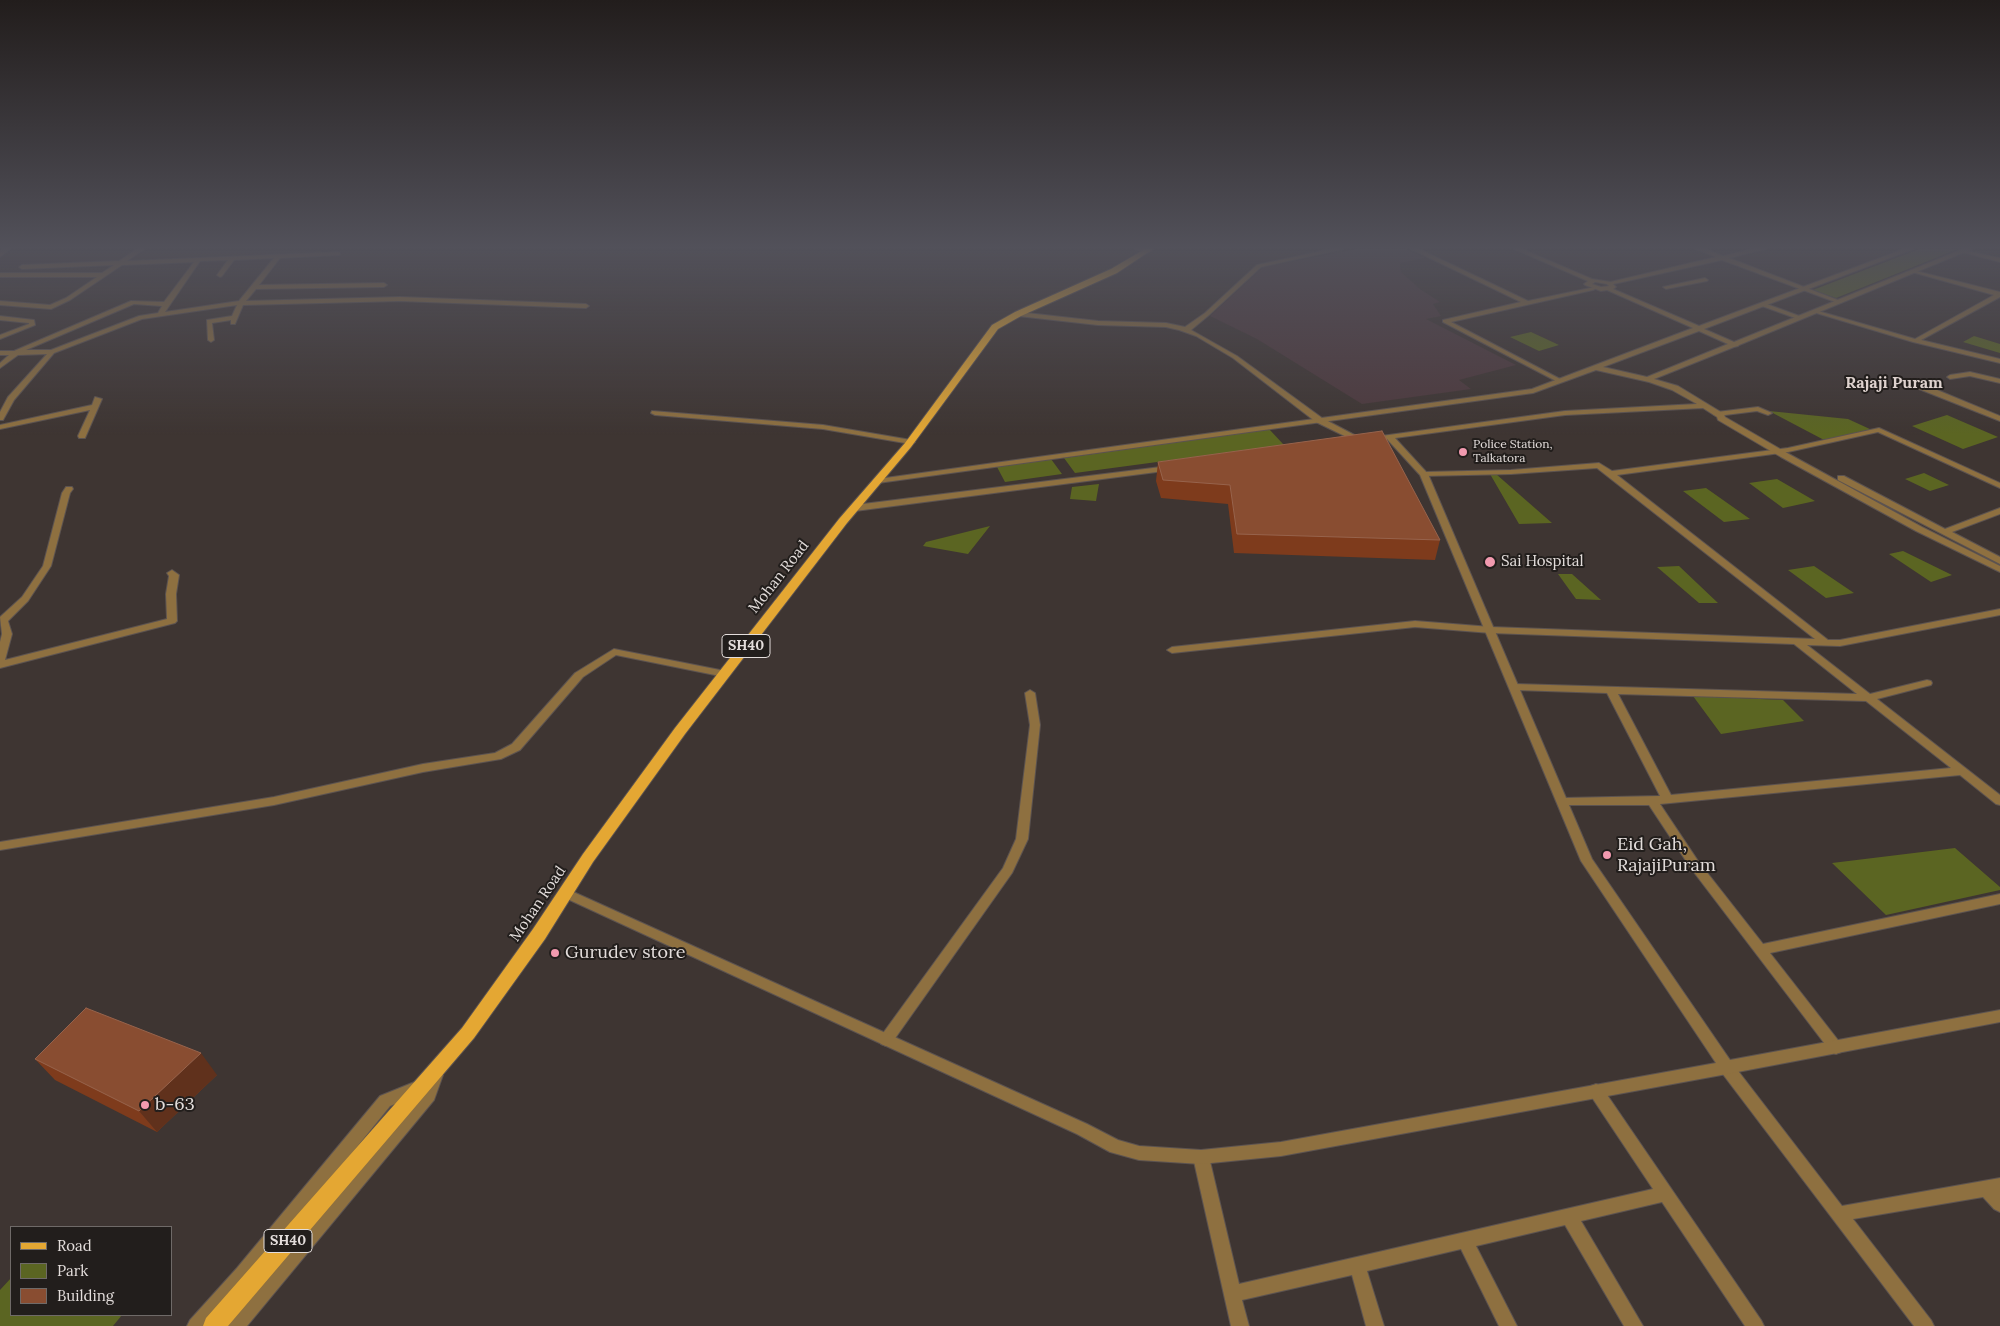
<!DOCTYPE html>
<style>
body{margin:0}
#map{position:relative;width:2000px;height:1326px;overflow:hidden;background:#3e3532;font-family:Lora,serif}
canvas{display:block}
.legend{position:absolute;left:10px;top:1226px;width:162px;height:90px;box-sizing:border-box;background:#221e1c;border:1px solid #6f6a68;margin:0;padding:6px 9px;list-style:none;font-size:15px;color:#e3dddb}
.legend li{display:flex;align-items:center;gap:10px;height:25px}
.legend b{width:25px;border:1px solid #6f6a68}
</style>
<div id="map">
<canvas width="2000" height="1326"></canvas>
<ul class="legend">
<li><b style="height:6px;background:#e4a733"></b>Road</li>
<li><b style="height:14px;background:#5b6522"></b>Park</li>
<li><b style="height:14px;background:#894d31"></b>Building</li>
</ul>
</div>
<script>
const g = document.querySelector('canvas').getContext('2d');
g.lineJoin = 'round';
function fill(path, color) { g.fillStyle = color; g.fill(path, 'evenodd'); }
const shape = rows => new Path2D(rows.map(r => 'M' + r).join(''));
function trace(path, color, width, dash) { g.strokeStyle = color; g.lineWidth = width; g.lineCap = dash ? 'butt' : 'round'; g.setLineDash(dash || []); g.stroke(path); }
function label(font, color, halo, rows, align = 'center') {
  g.font = font + ' Lora,serif'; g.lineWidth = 4; g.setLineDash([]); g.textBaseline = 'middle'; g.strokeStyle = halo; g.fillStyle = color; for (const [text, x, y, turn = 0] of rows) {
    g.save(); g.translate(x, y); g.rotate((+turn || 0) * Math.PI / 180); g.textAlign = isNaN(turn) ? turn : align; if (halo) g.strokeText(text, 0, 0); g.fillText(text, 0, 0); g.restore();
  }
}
fill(shape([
 [1356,249,1406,249,1425,258,1400,263,1401,272,1420,289,1440,302,1433,304,1441,316,1426,319,1516,365,1459,380,1471,389,1362,404,1257,339,1210,316,1263,267]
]), '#4d393d');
fill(shape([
 [1919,249,1958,249,1836,298,1813,290],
 [1531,332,1559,345,1539,351,1510,337],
 [1974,336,2000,344,2000,353,1963,342],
 [1769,411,1848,419,1872,430,1826,441],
 [1947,415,1998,437,1963,449,1912,426],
 [1269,429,1284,445,1075,473,1064,458],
 [1051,459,1062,474,1005,482,997,467],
 [1924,473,1949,485,1930,491,1905,479],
 [1490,474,1496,474,1552,523,1519,524],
 [1777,479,1815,501,1783,508,1749,483],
 [1099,484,1096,501,1070,499,1072,487],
 [1706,488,1750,519,1724,522,1683,491],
 [990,526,968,554,923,546,926,542],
 [1903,551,1952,575,1931,582,1889,554],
 [1679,566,1718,603,1699,603,1657,567],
 [1814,566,1854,593,1826,598,1788,570],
 [1558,574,1572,574,1601,600,1576,599],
 [1693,696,1783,700,1804,721,1721,734],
 [1955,848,2000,887,2000,890,1886,915,1832,863],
 [11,1278,11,1315,122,1315,113,1326,0,1326,0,1290]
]), '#5b6522');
const minor = shape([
 [3,249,10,249,0,257,0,252,3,249],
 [137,249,144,249,127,261,338,252,340,253,340,255,280,258,259,285,384,283,387,285,384,287,256,289,246,301,400,297,586,304,589,306,586,308,400,301,243,305,235,324,231,324,231,320,212,323,214,340,211,342,208,340,207,320,232,316,237,305,142,319,54,353,14,400,3,420,0,420,0,412,8,397,47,354,18,355,0,368,0,363,9,355,0,355,0,351,14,351,131,301,164,302,194,262,122,265,70,300,51,309,0,305,0,301,50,305,66,298,97,277,0,277,0,273,102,273,114,265,22,269,19,267,22,265,119,261,137,249],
 [274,258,239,301,165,312,200,261,228,260,217,275,220,277,222,276,234,260,274,258],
 [134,304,162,306,158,313,139,316,51,350,26,350,134,304],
 [1135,249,1148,249,1151,251,1148,253,1135,249],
 [1331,249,1343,249,1261,267,1209,315,1191,330,1237,356,1322,418,1362,439,1362,443,1359,443,1316,422,1233,358,1196,336,1179,330,1166,327,1098,325,1018,316,1015,314,1018,312,1098,321,1166,323,1185,327,1205,313,1257,265,1331,249],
 [1411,249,1419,249,1528,301,1595,287,1595,289,1593,290,1451,322,1562,380,1562,382,1558,382,1443,322,1443,320,1521,302,1411,249],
 [1696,249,1705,249,1723,256,1753,249,1765,249,1729,258,1843,302,1838,303,1722,260,1609,285,1606,283,1716,257,1696,249],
 [1962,250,2000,258,2000,262,1962,252,1962,250],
 [1912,270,2000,292,2000,297,1921,340,2000,359,2000,363,1913,342,1813,312,1818,311,1915,339,1994,295,1912,272,1912,270],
 [1705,278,1708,280,1707,281,1666,289,1663,287,1705,278],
 [1764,303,1802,317,1803,318,1798,319,1762,306,1761,305,1764,303],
 [0,316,34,320,35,325,0,339,0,335,29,324,29,323,0,320,0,316],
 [1970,372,2000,379,2000,383,1970,376,1950,379,1947,377,1950,375,1970,372],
 [1919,385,1925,385,2000,416,2000,421,1919,389,1919,385],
 [95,397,102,399,85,438,79,438,78,436,90,410,0,429,0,425,92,405,95,397],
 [1758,407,1772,413,1768,415,1757,411,1717,416,1713,414,1717,412,1758,407],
 [652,411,823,425,911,440,915,442,911,444,823,429,655,415,651,413,652,411],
 [1879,428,2000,483,2000,488,1878,432,1788,452,1617,475,1828,640,1840,640,2000,609,2000,615,1840,646,1807,645,1870,694,1927,680,1931,681,1932,683,1931,685,1877,699,2000,795,2000,805,1996,804,1960,775,1660,804,1698,861,1763,944,2000,894,2000,904,1770,953,1841,1044,1843,1048,1841,1052,1836,1054,1831,1052,1690,867,1649,805,1559,805,1557,802,1559,799,1563,798,1660,796,1607,693,1515,690,1510,687,1515,684,1857,694,1794,644,1491,633,1415,627,1172,653,1167,650,1172,647,1415,621,1491,627,1815,639,1597,468,1511,474,1424,476,1420,474,1424,472,1511,470,1599,463,1612,471,1788,448,1879,428],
 [1618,694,1866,701,1951,768,1671,795,1618,694],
 [66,487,72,487,73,489,70,493,51,566,28,601,8,621,12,634,5,660,167,619,166,594,169,576,167,573,172,570,179,575,176,594,177,621,175,623,0,668,0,642,2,634,0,617,22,597,43,566,62,493,66,487],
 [614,649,725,671,730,674,725,677,616,655,583,677,520,750,501,759,423,772,274,805,0,850,0,842,274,797,423,764,495,753,512,744,575,673,614,649],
 [1030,690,1035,693,1040,725,1028,839,1012,873,891,1044,886,1046,881,1044,879,1040,881,1036,1003,868,1016,839,1030,725,1025,693,1030,690],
 [1727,1062,1732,1063,1842,1206,2000,1178,2000,1212,1994,1209,1983,1197,1853,1219,1931,1320,1934,1326,1914,1326,1722,1073,1720,1068,1722,1063,1727,1062],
 [1596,1084,1601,1086,1761,1320,1764,1326,1745,1326,1662,1202,1581,1221,1643,1326,1624,1326,1565,1225,1476,1246,1517,1326,1499,1326,1461,1249,1367,1271,1384,1326,1366,1326,1352,1275,1242,1300,1249,1326,1231,1326,1193,1157,1196,1152,1201,1150,1206,1152,1209,1157,1239,1284,1653,1189,1591,1096,1589,1091,1591,1086,1596,1084]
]);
const tertiary = shape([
 [1514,249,1522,249,1592,279,1611,282,1616,287,1613,289,1699,326,1904,249,1913,249,1704,329,1734,342,1963,249,1972,249,1739,345,1738,346,1734,347,1654,379,1678,386,1724,414,1725,417,1787,453,1922,527,2000,566,2000,572,1916,531,1781,457,1718,420,1717,417,1703,408,1565,415,1395,438,1428,474,1592,859,1730,1060,2000,1010,2000,1022,1727,1074,1281,1156,1201,1164,1139,1160,1110,1152,1077,1134,561,896,559,893,561,890,565,888,569,890,1087,1124,1118,1140,1139,1146,1201,1150,1281,1142,1716,1063,1581,861,1420,475,1387,439,1374,441,1370,439,1374,437,1565,411,1697,404,1672,390,1649,382,1596,370,1533,393,878,483,874,481,878,479,1532,389,1693,328,1607,290,1601,291,1585,285,1584,284,1588,281,1514,249],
 [1595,282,1607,284,1609,286,1601,287,1592,284,1595,282],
 [1699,331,1728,344,1647,377,1603,367,1699,331],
 [1169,466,1173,468,1172,470,855,511,851,508,855,505,1169,466],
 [1838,476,1844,476,1945,529,2000,508,2000,514,1952,532,2000,557,2000,564,1838,480,1838,476],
 [436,1069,441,1070,443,1075,434,1100,247,1326,227,1326,230,1320,422,1093,390,1106,249,1280,207,1326,187,1326,190,1320,237,1268,380,1096,417,1081,422,1083,424,1088,431,1070,436,1069]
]);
const primary = shape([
 [1145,249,1153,249,1117,273,1021,316,998,329,911,447,847,523,685,734,593,862,545,939,474,1038,228,1326,203,1326,206,1318,462,1028,533,929,583,854,675,728,839,519,905,443,992,325,1015,312,1111,269,1145,249]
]);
trace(minor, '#5c5350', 2);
trace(tertiary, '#5c5350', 2);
trace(primary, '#5c5350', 2);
fill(minor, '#8e7040');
fill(tertiary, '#8e7040');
fill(primary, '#e4a733');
fill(shape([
 [1158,462,1440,540,1435,560,1234,553,1228,504,1161,498,1156,481],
 [35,1059,217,1075,157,1132,55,1080]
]), '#7e3b1c');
fill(shape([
 [201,1053,217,1075,157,1132,139,1111]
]), '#60311c');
const building = shape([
 [1382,431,1440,540,1237,534,1230,485,1163,480,1158,462,1382,431],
 [86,1008,201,1053,139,1111,35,1059,86,1008]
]);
fill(building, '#894d31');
trace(building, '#97634c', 1);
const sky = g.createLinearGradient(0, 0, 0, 435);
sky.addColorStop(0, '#221d1c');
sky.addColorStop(0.57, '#52515a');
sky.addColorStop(1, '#52515a00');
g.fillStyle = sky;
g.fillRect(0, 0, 2000, 435);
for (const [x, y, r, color] of [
 [1463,452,5,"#f29aaf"],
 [1490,562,6,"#f29aaf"],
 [1607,855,5,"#f29aaf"],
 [555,953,5,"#f29aaf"],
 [145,1105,5,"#f29aaf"]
]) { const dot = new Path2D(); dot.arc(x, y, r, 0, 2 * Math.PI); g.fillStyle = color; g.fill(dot); trace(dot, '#221e1c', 2); }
label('12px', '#e3dddb', '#221e1c', [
 ["Police Station,",1473,445],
 ["Talkatora",1473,459]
], 'left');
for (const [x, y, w] of [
 [746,646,48],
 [288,1241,48]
]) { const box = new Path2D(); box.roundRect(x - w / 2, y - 11.5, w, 23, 4); g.fillStyle = '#221e1c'; g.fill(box); trace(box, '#e3dddb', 1); }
label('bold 14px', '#e3dddb', null, [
 ["SH40",746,646],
 ["SH40",288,1241]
]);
label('15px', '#e3dddb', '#221e1c', [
 ["Sai Hospital",1501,562]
], 'left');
label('15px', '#e3dddb', '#221e1c', [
 ["Mohan Road",779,577,-52],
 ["Mohan Road",538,904,-56]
]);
label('bold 16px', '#ded2ce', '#221e1c', [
 ["Rajaji Puram",1894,383]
]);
label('18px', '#e3dddb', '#221e1c', [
 ["Eid Gah,",1617,845],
 ["RajajiPuram",1617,866],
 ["Gurudev store",565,953],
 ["b-63",155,1105]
], 'left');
</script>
